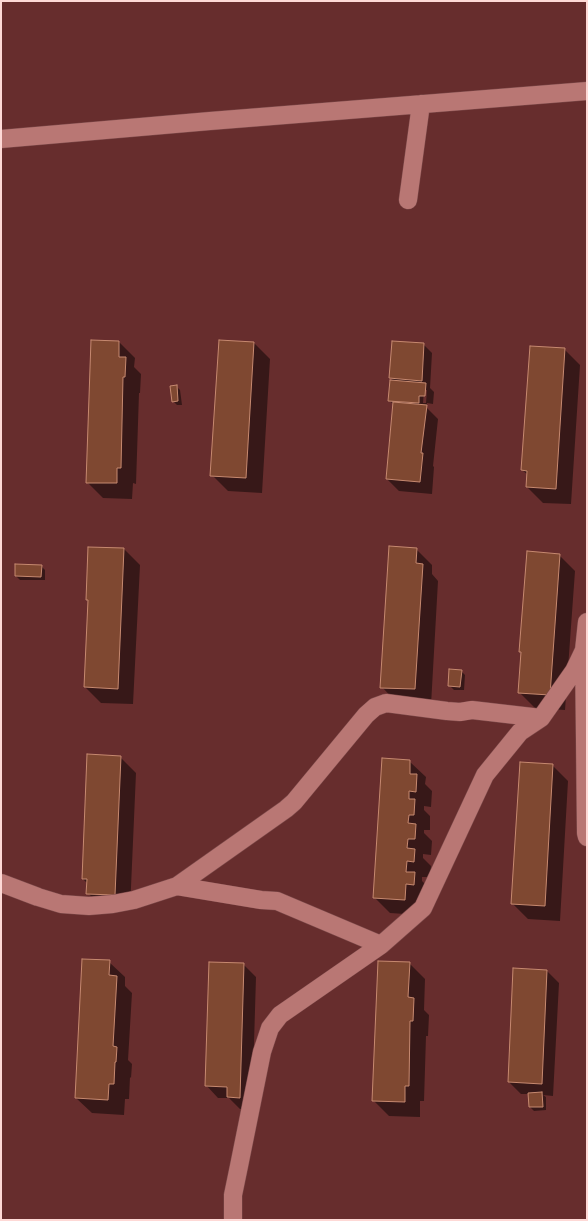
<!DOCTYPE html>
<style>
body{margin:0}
#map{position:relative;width:588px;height:1221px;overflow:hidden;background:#672d2d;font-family:Jost,sans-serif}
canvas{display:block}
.frame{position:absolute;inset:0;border:2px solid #fed9d6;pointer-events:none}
</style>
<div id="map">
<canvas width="588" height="1221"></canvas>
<div class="frame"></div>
</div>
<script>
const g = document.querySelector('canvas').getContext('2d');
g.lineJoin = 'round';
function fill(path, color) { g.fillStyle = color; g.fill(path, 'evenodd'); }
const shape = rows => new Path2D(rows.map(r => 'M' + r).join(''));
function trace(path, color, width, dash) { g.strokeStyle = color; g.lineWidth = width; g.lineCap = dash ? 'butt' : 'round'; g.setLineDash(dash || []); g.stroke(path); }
fill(shape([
 [119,342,135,358,134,367,141,374,140,393,139,393,136,484,133,483,132,499,103,498,87,482],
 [254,343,270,359,262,493,228,491,212,475],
 [424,345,432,353,430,388,434,392,433,404,427,403,427,408,438,419,433,466,434,467,432,494,399,491,387,479,394,405,389,400,394,382,391,378],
 [424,390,427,390,426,403,423,403],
 [564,349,580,365,571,504,543,503,527,487,528,475,522,470],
 [176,386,180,390,182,405,177,405,173,401],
 [124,549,140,565,133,704,101,703,85,687,89,602,87,600],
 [416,549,432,565,432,574,438,581,431,705,397,703,382,687],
 [559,555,575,571,565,710,535,708,519,692,522,654,520,652],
 [41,566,45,570,45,580,20,580,16,576],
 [461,671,465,675,464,690,454,690,450,686],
 [120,757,136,773,130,910,103,909,88,893,88,884,83,879],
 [410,762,426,777,425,784,432,791,431,807,424,806,424,810,430,816,430,830,424,830,424,833,432,841,431,855,423,854,423,858,431,866,430,877,422,877,422,881,430,889,420,915,390,913,374,897],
 [552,765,568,781,560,921,528,919,513,904],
 [109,962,125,977,125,986,132,993,128,1060,132,1064,131,1078,130,1077,129,1099,125,1099,124,1115,92,1113,76,1098],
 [409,963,425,979,424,1010,429,1015,428,1036,426,1036,424,1101,420,1101,420,1117,389,1116,373,1100],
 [244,965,256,977,252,1109,240,1109,229,1098,218,1098,206,1085],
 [547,971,559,983,553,1096,543,1095,546,1097,546,1110,534,1111,530,1107,529,1094,521,1094,509,1082]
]), '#0007');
const building = shape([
 [91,340,119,341,119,357,126,357,125,377,123,377,121,468,117,468,117,483,86,483,91,340],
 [219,340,254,342,246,478,210,476,219,340],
 [392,341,424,343,422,381,389,378,392,341],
 [530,346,565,348,556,489,526,487,527,471,521,470,530,346],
 [390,380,426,383,425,396,419,396,419,403,388,401,390,380],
 [177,385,178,401,172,402,170,386,177,385],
 [393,402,427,405,421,453,423,453,420,482,386,479,393,402],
 [389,546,417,548,416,563,423,564,415,689,380,688,389,546],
 [88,547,124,548,118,689,84,687,88,600,86,600,88,547],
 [527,551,560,554,550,695,518,693,521,652,519,652,527,551],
 [15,564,42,565,41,577,15,576,15,564],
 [449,669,462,670,460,687,448,686,449,669],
 [87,754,121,756,115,895,86,894,87,879,82,879,87,754],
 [382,758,410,760,410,774,417,774,416,792,409,791,409,799,415,799,414,815,409,815,408,823,416,824,415,839,408,839,407,848,415,849,414,862,407,861,406,872,415,872,414,885,406,884,405,900,373,898,382,758],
 [520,762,553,764,545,906,511,904,520,762],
 [82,959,110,960,109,975,117,976,113,1046,117,1047,116,1062,115,1062,114,1084,109,1084,108,1100,75,1098,82,959],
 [378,961,410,962,408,997,414,998,413,1021,410,1021,409,1086,405,1086,405,1102,372,1101,378,961],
 [209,962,244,963,240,1098,227,1097,227,1087,205,1086,209,962],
 [513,968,547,970,542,1084,508,1082,513,968],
 [542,1092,543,1107,529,1107,528,1093,542,1092]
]);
fill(building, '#7f4831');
trace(building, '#c68970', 1);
const minor = shape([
 [1,139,210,121,587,91],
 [408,200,421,104],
 [587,622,584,650,586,833,587,837],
 [1,883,38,897,61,904,89,906,113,904,134,900,177,886,286,809,294,802,366,715,375,707,386,703,447,711,460,712,472,710,541,718],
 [177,886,261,900,277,901,381,945],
 [233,1220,233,1195,239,1166,262,1052,270,1028,280,1015,381,945,423,908,485,775,520,732,541,718,574,671,584,650]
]);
trace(minor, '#7c4a4a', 19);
trace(minor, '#b97774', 18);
</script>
